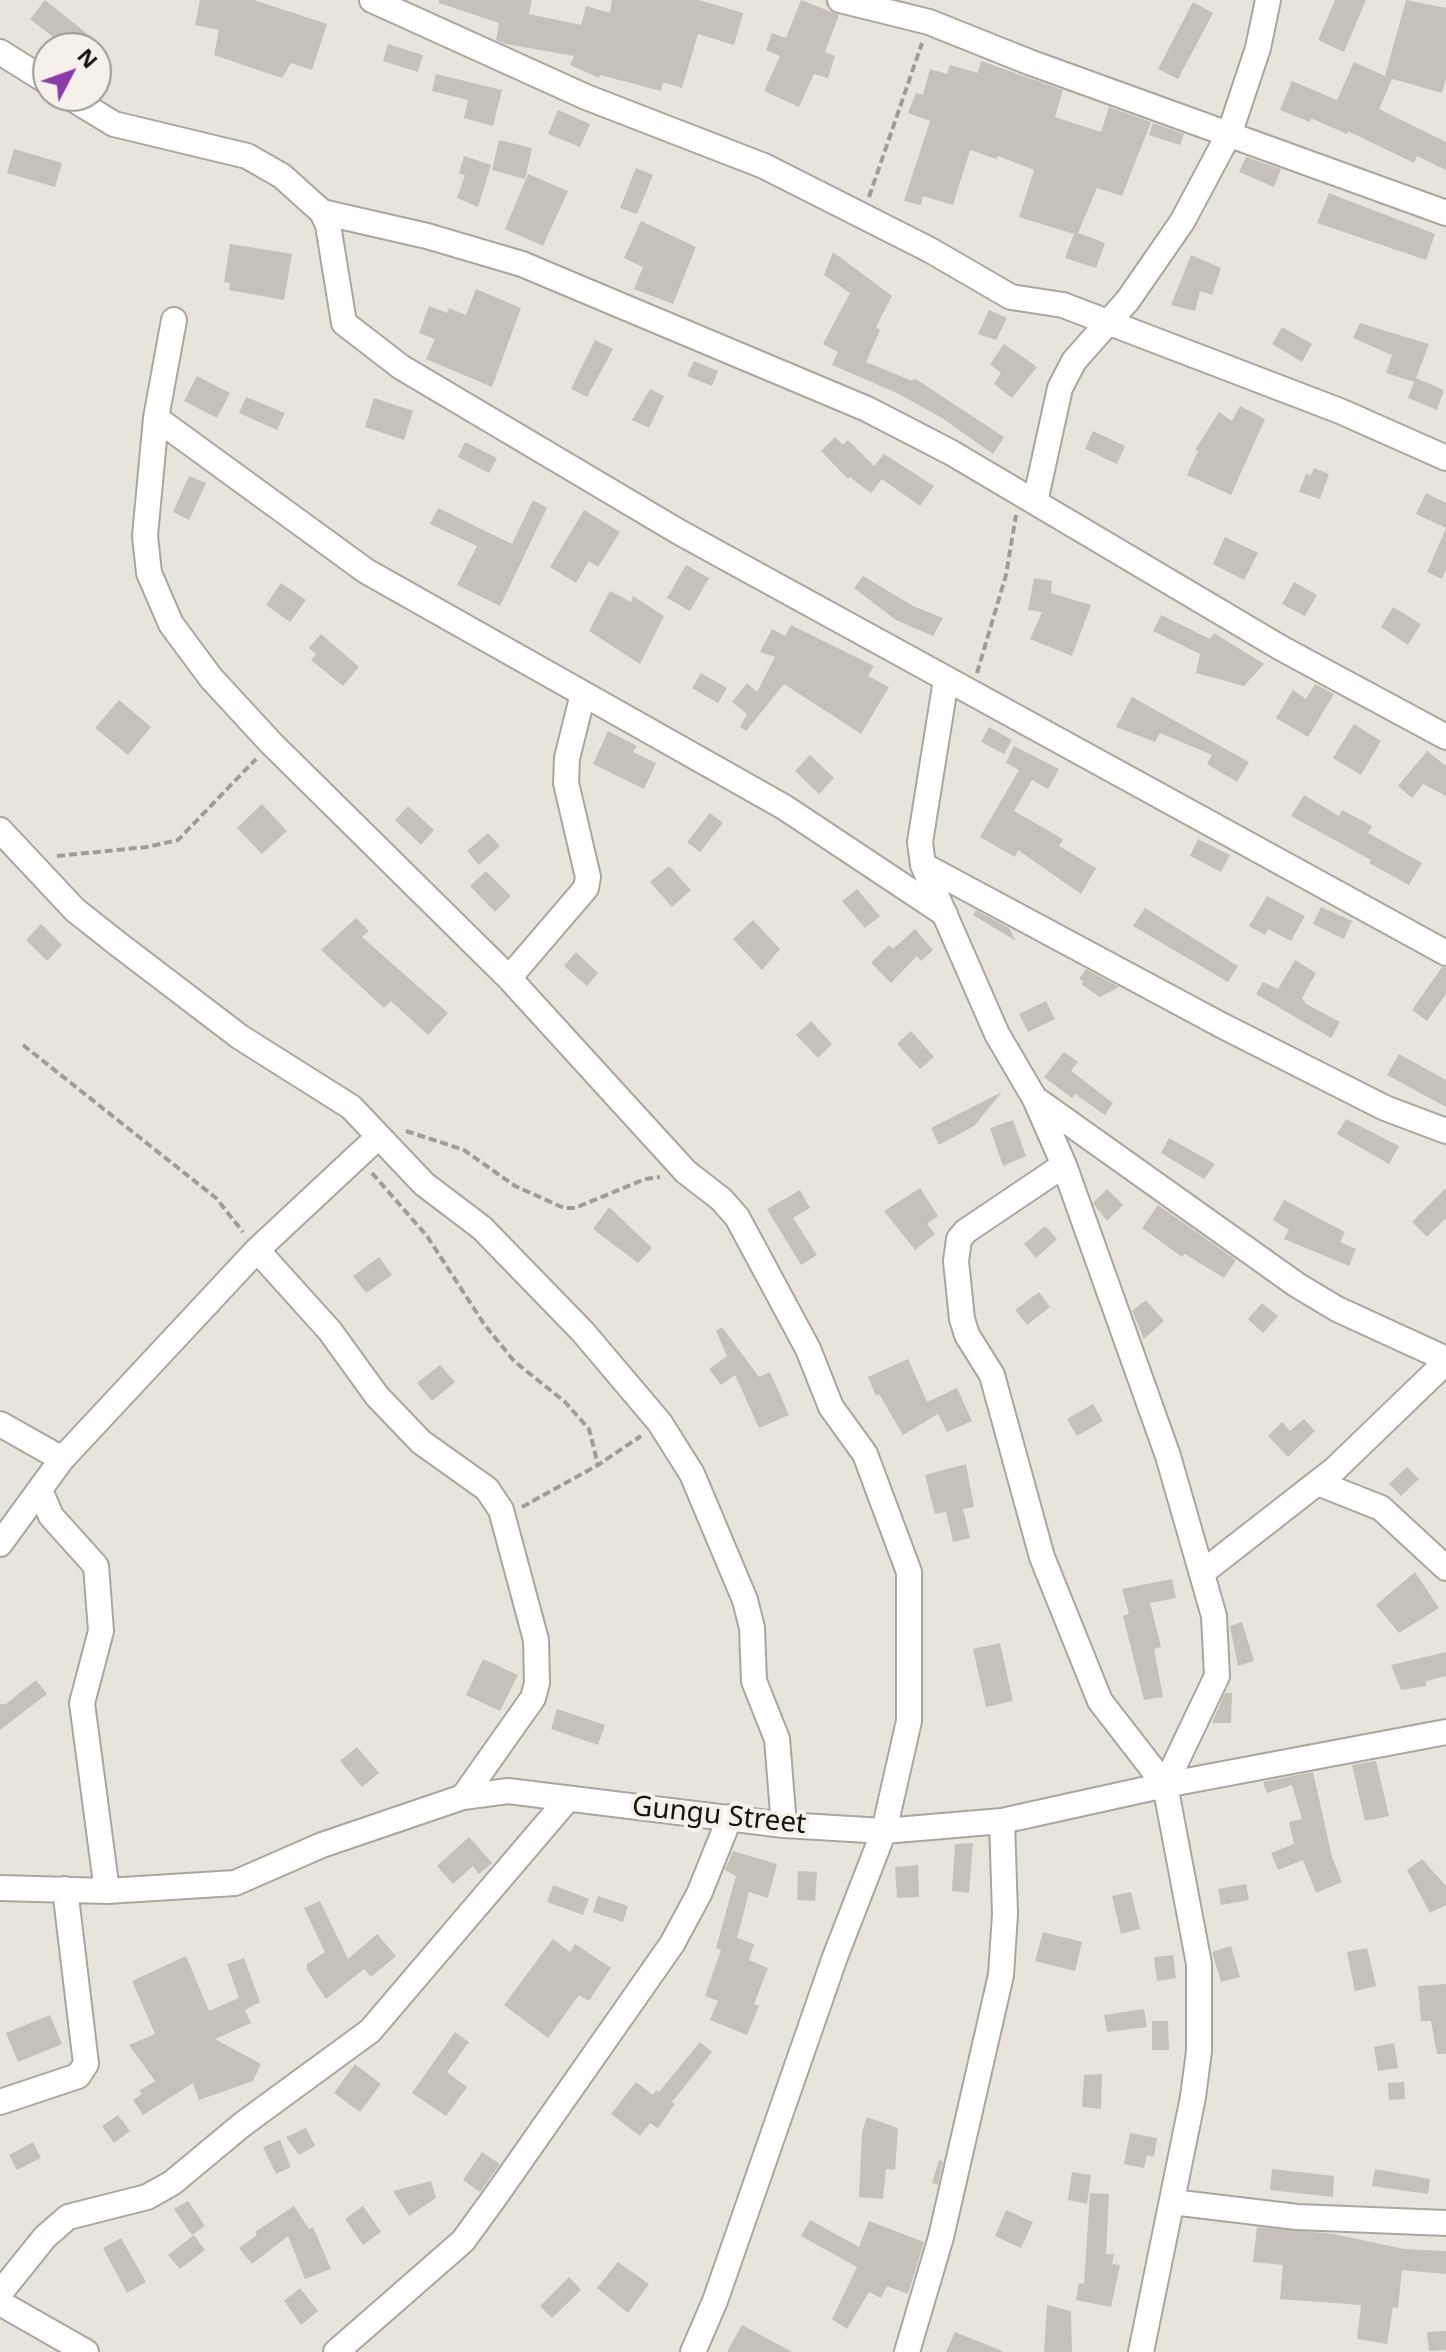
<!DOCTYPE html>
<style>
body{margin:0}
#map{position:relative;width:1446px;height:2352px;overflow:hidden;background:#e7e4db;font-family:"Noto Sans",sans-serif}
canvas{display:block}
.north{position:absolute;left:32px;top:32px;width:80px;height:80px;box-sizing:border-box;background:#f5f1e8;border:2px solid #9b9992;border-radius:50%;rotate:49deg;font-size:22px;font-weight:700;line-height:32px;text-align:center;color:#151411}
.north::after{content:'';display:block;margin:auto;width:28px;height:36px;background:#8b3aaa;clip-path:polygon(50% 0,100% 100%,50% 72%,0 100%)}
</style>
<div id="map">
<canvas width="1446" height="2352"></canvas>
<div class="north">N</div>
</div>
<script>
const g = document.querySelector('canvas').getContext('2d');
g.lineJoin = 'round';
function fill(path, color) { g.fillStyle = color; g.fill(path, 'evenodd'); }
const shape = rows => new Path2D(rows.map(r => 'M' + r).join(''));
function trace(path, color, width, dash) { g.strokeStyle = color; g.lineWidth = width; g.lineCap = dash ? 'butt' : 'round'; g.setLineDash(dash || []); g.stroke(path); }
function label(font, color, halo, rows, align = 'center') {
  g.font = font + ' "Noto Sans",sans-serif'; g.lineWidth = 8; g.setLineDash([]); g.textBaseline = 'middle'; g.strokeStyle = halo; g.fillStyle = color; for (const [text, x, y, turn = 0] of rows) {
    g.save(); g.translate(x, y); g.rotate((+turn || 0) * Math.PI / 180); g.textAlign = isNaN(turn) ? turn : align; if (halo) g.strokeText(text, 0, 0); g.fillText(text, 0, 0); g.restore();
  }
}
fill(shape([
 [45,0,90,36,81,48,67,48,30,19],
 [200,0,254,0,327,24,312,70,291,63,282,78,214,55,219,30,195,25],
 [439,0,532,0,529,14,581,25,586,6,610,13,612,0,699,0,743,13,734,45,698,34,682,88,663,82,661,91,600,75,599,78,570,65,574,56,506,44,496,40,499,23,439,3],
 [801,0,839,15,825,52,835,56,828,78,814,74,799,107,764,91,780,56,766,50,772,33,786,38],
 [1335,0,1366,0,1344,52,1318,40],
 [1406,0,1446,8,1446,79,1442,93,1389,78,1392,79,1379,109,1446,142,1446,170,1417,156,1414,163,1348,131,1347,134,1311,118,1310,122,1280,110,1292,81,1337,100,1354,62,1385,76],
 [1193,2,1213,13,1178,79,1158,69],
 [388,44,423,55,418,72,383,61],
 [981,61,1063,90,1055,117,1101,132,1109,107,1151,122,1122,196,1097,188,1078,233,1105,243,1096,268,1065,258,1074,234,1019,217,1034,170,998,156,996,159,970,150,953,205,923,196,921,205,904,201,930,121,908,113,916,93,923,95,930,69,947,74,950,65,978,73],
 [436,74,502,90,493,126,464,118,468,100,432,91],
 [558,110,590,124,580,147,548,134],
 [1153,123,1184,134,1180,145,1149,135],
 [499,140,532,148,525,179,492,170],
 [14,149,62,163,55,187,7,173],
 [464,156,491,165,478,207,457,198,465,175,459,173],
 [1246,157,1281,169,1274,187,1239,172],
 [636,168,653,175,637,214,620,208],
 [528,174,568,191,543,246,505,229],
 [1329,193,1435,234,1426,260,1317,223],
 [641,221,696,247,673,304,634,289,643,267,624,258],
 [230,244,292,254,284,300,229,290,230,283,224,282],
 [833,252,892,296,876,327,880,330,866,362,912,381,914,378,1004,437,993,454,942,418,897,393,832,365,838,352,823,344,850,293,824,275],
 [1191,255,1221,268,1212,295,1200,291,1195,311,1171,305],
 [476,289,521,308,492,387,426,359,435,339,419,333,429,306,447,313,449,308,466,315],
 [989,310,1007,318,996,340,978,334],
 [1360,323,1429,344,1416,378,1444,390,1437,410,1408,398,1414,382,1386,373,1392,355,1353,338],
 [1282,327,1312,344,1302,362,1272,344],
 [595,340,613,349,587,397,571,389],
 [1004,344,1037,367,1012,398,994,384,1001,373,990,364],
 [694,361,718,371,712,386,687,376],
 [197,376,230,393,217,418,184,401],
 [650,389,664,396,649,428,632,420],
 [246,397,285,413,277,430,239,413],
 [374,398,413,411,404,440,365,427],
 [1240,406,1265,419,1231,495,1187,475,1198,451,1195,450,1219,412,1232,421],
 [1093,431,1125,446,1117,464,1085,449],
 [835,437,843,445,848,440,874,466,884,454,934,486,920,506,882,479,871,493,850,477,848,479,821,451],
 [465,442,497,458,489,473,458,457],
 [1314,468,1329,474,1320,499,1299,492,1306,474,1311,475],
 [189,476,206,483,189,520,173,512],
 [1426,493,1446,503,1446,569,1442,579,1427,572,1446,528,1416,514],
 [533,500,547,508,500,606,457,585,477,546,430,524,438,508,512,544],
 [584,510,620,532,598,567,589,561,576,583,550,567],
 [1225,537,1258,553,1244,580,1213,564],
 [686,565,709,578,690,611,667,598],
 [863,576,913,606,943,618,933,636,896,620,854,588],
 [1034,578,1052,581,1051,593,1091,605,1072,656,1030,639,1042,612,1028,610],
 [1294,582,1317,595,1305,616,1282,604],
 [281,583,306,600,290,622,266,605],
 [610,591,631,602,633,596,664,616,640,664,589,631],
 [1393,607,1421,624,1408,645,1381,627],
 [1161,615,1210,639,1214,633,1264,664,1244,686,1196,673,1200,654,1153,631],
 [791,625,874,666,868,676,889,687,861,734,784,684,746,731,740,727,747,714,732,702,747,683,757,692,775,657,760,652,772,629,785,636],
 [321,634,359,667,343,686,311,660,316,654,309,648],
 [701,673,727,688,718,703,692,688],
 [1315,684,1334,694,1308,737,1276,718,1293,690,1306,699],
 [1132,697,1249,762,1237,782,1207,764,1212,755,1160,733,1155,742,1116,727],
 [119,700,151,727,128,755,95,728],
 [1354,724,1381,741,1361,775,1333,758],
 [989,727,1012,740,1004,754,981,742],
 [608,731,637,746,633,752,656,763,644,789,593,764],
 [1014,746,1059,769,1048,789,1032,780,1014,811,1063,839,1059,846,1096,868,1081,894,1018,850,1015,857,980,837,1019,770,1006,763],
 [1427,751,1446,766,1446,796,1423,784,1412,798,1398,786],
 [810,755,834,778,819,794,795,771],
 [1304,795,1339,816,1342,810,1372,826,1368,833,1422,863,1409,885,1369,863,1371,860,1291,816],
 [262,804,287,831,262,854,237,828],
 [408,806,434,830,421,845,395,820],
 [710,813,723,823,700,852,687,842],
 [488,833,500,846,479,865,467,851],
 [1198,839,1230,855,1221,872,1190,856],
 [669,866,691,890,672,907,650,882],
 [486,871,511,896,495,912,470,886],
 [857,889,880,916,865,928,842,901],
 [1267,896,1305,916,1291,941,1268,929,1265,935,1249,926],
 [1321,907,1352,921,1344,939,1313,924],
 [1145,908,1238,966,1228,982,1133,926],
 [976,910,1009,928,1016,941,973,915],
 [356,918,369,931,362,937,448,1013,428,1035,391,1001,384,1008,321,950],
 [753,920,780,949,762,970,733,939],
 [41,924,62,945,47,961,26,940],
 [915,929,933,950,921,961,917,956,891,983,871,963,889,945,893,949],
 [576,952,598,973,587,986,564,966],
 [1295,960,1316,973,1302,998,1306,1004,1340,1022,1331,1038,1256,994,1263,982,1278,989],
 [1442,967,1446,968,1446,994,1427,1021,1412,1010],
 [1086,969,1119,987,1100,997,1081,984,1084,982,1079,979],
 [1046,1001,1055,1019,1028,1032,1019,1014],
 [811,1021,832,1044,818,1058,796,1035],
 [911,1031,934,1057,920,1069,897,1044],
 [1064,1052,1078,1062,1071,1071,1113,1103,1105,1115,1075,1094,1072,1098,1044,1077],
 [1399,1054,1446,1080,1446,1107,1387,1075],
 [1002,1092,974,1126,939,1145,931,1128],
 [1346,1119,1399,1146,1389,1164,1337,1134],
 [1013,1120,1026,1156,1003,1166,990,1128],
 [1169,1138,1215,1164,1204,1179,1161,1153],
 [920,1188,938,1216,927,1224,935,1234,915,1250,884,1211],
 [1446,1188,1446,1218,1427,1237,1412,1222],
 [1107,1189,1123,1205,1107,1221,1093,1203],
 [800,1190,810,1208,793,1218,817,1255,801,1265,767,1209],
 [1284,1200,1345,1232,1340,1242,1356,1249,1349,1266,1284,1239,1289,1230,1273,1220],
 [1158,1205,1236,1260,1224,1278,1185,1254,1182,1257,1142,1228],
 [609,1207,652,1248,638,1263,593,1229],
 [1045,1226,1057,1239,1036,1258,1024,1244],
 [379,1257,392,1275,366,1293,353,1276],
 [1039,1292,1050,1307,1027,1325,1015,1310],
 [1146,1300,1164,1321,1144,1339,1132,1311],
 [1262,1303,1278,1316,1263,1333,1248,1319],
 [722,1327,759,1377,770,1372,789,1415,759,1428,735,1375,721,1385,709,1369,727,1356,716,1331],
 [908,1359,927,1402,957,1388,972,1421,947,1432,938,1414,903,1435,879,1394,876,1396,868,1377],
 [440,1365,455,1382,432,1401,417,1383],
 [1093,1404,1103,1421,1077,1436,1067,1419],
 [1304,1419,1315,1431,1288,1457,1268,1436,1282,1422,1290,1431],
 [966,1464,974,1507,963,1509,970,1538,953,1542,946,1512,935,1514,925,1475],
 [1407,1467,1419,1479,1401,1496,1389,1484],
 [1415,1572,1439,1608,1399,1633,1376,1605],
 [1172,1579,1176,1598,1150,1603,1161,1647,1154,1649,1163,1697,1144,1700,1123,1616,1129,1614,1122,1589],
 [1242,1622,1254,1661,1238,1666,1230,1626],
 [1000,1643,1013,1701,986,1707,973,1649],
 [1446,1652,1446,1676,1426,1681,1426,1686,1401,1690,1391,1665],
 [483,1659,518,1675,500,1711,466,1695],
 [36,1680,47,1694,0,1730,0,1704,6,1704],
 [1225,1693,1232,1693,1231,1723,1212,1723],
 [557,1709,605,1725,598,1745,551,1729],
 [357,1747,379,1773,362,1787,340,1761],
 [1376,1761,1389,1816,1365,1821,1352,1765],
 [1313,1772,1332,1857,1342,1882,1316,1893,1303,1860,1278,1870,1271,1853,1294,1844,1289,1822,1302,1819,1292,1785,1267,1793,1263,1782],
 [469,1837,492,1863,479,1874,473,1866,453,1884,437,1866],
 [973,1843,969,1893,952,1891,955,1844],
 [733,1851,777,1864,768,1898,749,1892,737,1938,754,1944,749,1960,768,1968,754,2004,759,2006,747,2035,710,2020,718,2001,705,1996,721,1950,716,1948,736,1876,725,1870],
 [1422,1859,1446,1886,1446,1905,1430,1913,1407,1870],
 [918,1865,919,1897,897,1898,895,1867],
 [798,1871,817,1872,815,1901,797,1900],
 [1246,1884,1249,1900,1221,1905,1218,1889],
 [553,1885,589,1899,583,1915,547,1902],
 [1131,1892,1140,1929,1121,1934,1112,1896],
 [598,1896,628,1906,623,1922,593,1912],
 [320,1901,348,1959,377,1934,396,1956,371,1977,364,1969,326,1999,307,1970,307,1964,325,1952,304,1908],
 [1043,1932,1082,1942,1075,1971,1035,1961],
 [553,1939,570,1952,575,1944,611,1968,589,2001,579,1995,548,2038,504,2005],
 [1231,1946,1240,1977,1221,1982,1212,1952],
 [1367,1948,1376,1986,1355,1991,1347,1952],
 [1173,1955,1176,1978,1157,1981,1154,1957],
 [186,1956,209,2011,239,1998,227,1964,244,1958,260,2002,245,2010,251,2023,215,2039,261,2064,253,2081,199,2100,193,2083,143,2115,133,2100,142,2094,139,2091,155,2081,129,2045,155,2034,132,1981],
 [1446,1984,1446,2054,1437,2054,1431,2021,1421,2021,1418,1986],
 [1144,2009,1147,2027,1107,2032,1104,2015],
 [50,2015,62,2044,18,2062,6,2033],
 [1152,2021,1168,2021,1169,2050,1152,2050],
 [455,2032,469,2042,447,2072,467,2087,446,2116,412,2093],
 [700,2042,712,2052,672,2102,675,2104,658,2128,650,2123,640,2136,611,2114,636,2082,653,2095,656,2090,659,2092],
 [1394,2043,1398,2068,1378,2071,1374,2047],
 [355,2064,381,2084,360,2112,334,2093],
 [1102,2074,1101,2109,1082,2107,1084,2075],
 [1404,2082,1405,2099,1389,2100,1388,2083],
 [118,2115,130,2131,114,2143,102,2126],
 [867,2117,898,2128,895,2170,886,2169,883,2199,859,2197,862,2132],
 [306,2128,315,2146,299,2155,286,2137],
 [1130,2133,1157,2138,1154,2157,1147,2155,1144,2168,1124,2164],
 [280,2140,291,2167,276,2174,263,2147],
 [33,2142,41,2158,17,2170,9,2155],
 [482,2152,500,2164,480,2192,463,2180],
 [939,2160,943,2161,938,2185,932,2183],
 [1272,2169,1334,2176,1333,2197,1270,2190],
 [1375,2169,1430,2179,1428,2194,1372,2186],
 [1072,2172,1091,2175,1087,2204,1068,2200],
 [431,2181,436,2198,409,2216,393,2191],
 [1090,2193,1109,2194,1106,2254,1114,2254,1112,2264,1120,2265,1111,2307,1076,2300,1079,2283,1084,2284],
 [188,2201,205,2226,192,2235,174,2209],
 [294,2206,309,2229,313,2227,331,2269,305,2279,288,2236,252,2264,239,2248,257,2235,255,2232],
 [363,2206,381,2232,363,2245,345,2219],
 [1006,2210,1033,2222,1021,2248,995,2236],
 [810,2220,859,2247,869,2221,924,2242,908,2294,887,2286,881,2298,869,2292,847,2329,832,2319,857,2267,801,2236],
 [1257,2227,1334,2234,1404,2249,1446,2251,1446,2274,1402,2270,1398,2308,1393,2307,1387,2344,1357,2339,1361,2305,1280,2299,1283,2265,1253,2262],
 [194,2235,205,2250,180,2269,168,2255],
 [121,2238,146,2282,127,2293,103,2248],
 [618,2262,649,2284,628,2313,597,2288],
 [569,2277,581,2290,552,2318,540,2306],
 [300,2288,318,2311,301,2325,284,2301],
 [1047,2305,1071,2311,1072,2352,1044,2352],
 [742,2325,792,2352,727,2352],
 [1446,2331,1446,2350,1429,2351,1427,2332],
 [955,2332,1002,2351,1002,2352,946,2352]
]), '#c5c1b9');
const minor = shape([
 [372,0,586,97,764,166,930,250,1011,297,1063,305,1340,411,1446,458],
 [840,0,929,22,1029,62,1446,213],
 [0,52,48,82],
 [68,96,114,124,247,156,282,176,322,212,328,225,344,323,401,367,679,532,1446,953],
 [322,212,427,236,522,264,867,409,952,453,1281,648,1446,737],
 [174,320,156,418,145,536,149,573,171,624,211,678,271,743,509,978,686,1172,721,1199,737,1217,808,1349,831,1407,865,1454,909,1572,909,1721,884,1831,835,1957,715,2301,693,2352],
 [156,418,366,571,784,807,945,914],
 [1035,502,1060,388,1074,361,1128,300,1182,222,1230,132,1258,48,1268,0],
 [946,680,920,842,923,865,997,1034,1035,1099,1064,1165,1168,1456,1214,1616,1217,1676,1165,1785],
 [0,830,75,910,118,944,240,1037,351,1107,424,1184,482,1228,583,1332,660,1423,692,1474,745,1600,752,1628,754,1681,777,1739,784,1825],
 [923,865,1221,1025,1385,1108,1446,1131],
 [509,978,586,888,588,877,566,783,567,758,583,694],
 [1037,1100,1297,1285,1337,1309,1446,1359],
 [1064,1165,966,1231,959,1239,956,1261,962,1319,967,1335,992,1375,1042,1557,1100,1701,1165,1785,1199,1964,1199,2051,1193,2097,1141,2352],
 [257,1250,330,1331,377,1396,421,1442,487,1489,501,1510,536,1640,537,1683,533,1698,463,1797],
 [0,1424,62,1459],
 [1318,1483,1381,1508,1446,1568],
 [40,1490,51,1516,96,1566,101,1631,82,1703,107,1891],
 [0,1544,62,1459,257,1250,377,1138],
 [1203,1572,1335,1469,1446,1362],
 [0,1888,107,1891,235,1883,322,1845,463,1797,508,1791,784,1825,884,1831,1002,1821,1165,1785,1446,1732],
 [0,2102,78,2076,86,2064,65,1889],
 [1172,2202,1297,2217,1446,2223],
 [0,2293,45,2237,68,2217,147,2197,172,2183,243,2124,370,2031,567,1800],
 [0,2303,86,2352],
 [336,2352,463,2241,495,2197,672,1944,699,1894,730,1817],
 [907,2352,941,2237,1001,1975,1005,1914,1002,1821]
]);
trace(minor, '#aaa69e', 28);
trace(shape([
 [869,197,922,43],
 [977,673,1006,575,1016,515],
 [57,856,147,847,178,840,256,759],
 [23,1045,216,1198,243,1232],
 [406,1131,464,1150,515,1186,564,1208,575,1208,645,1179,660,1177],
 [372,1173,427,1236,484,1324,514,1361,565,1402,589,1429,598,1465],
 [522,1507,598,1465,641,1436]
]), '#9e9c95', 4, [8, 4]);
trace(minor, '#fff', 24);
label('28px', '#151411', '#f5f1e8', [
 ["Gungu Street",719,1816,6]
]);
</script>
